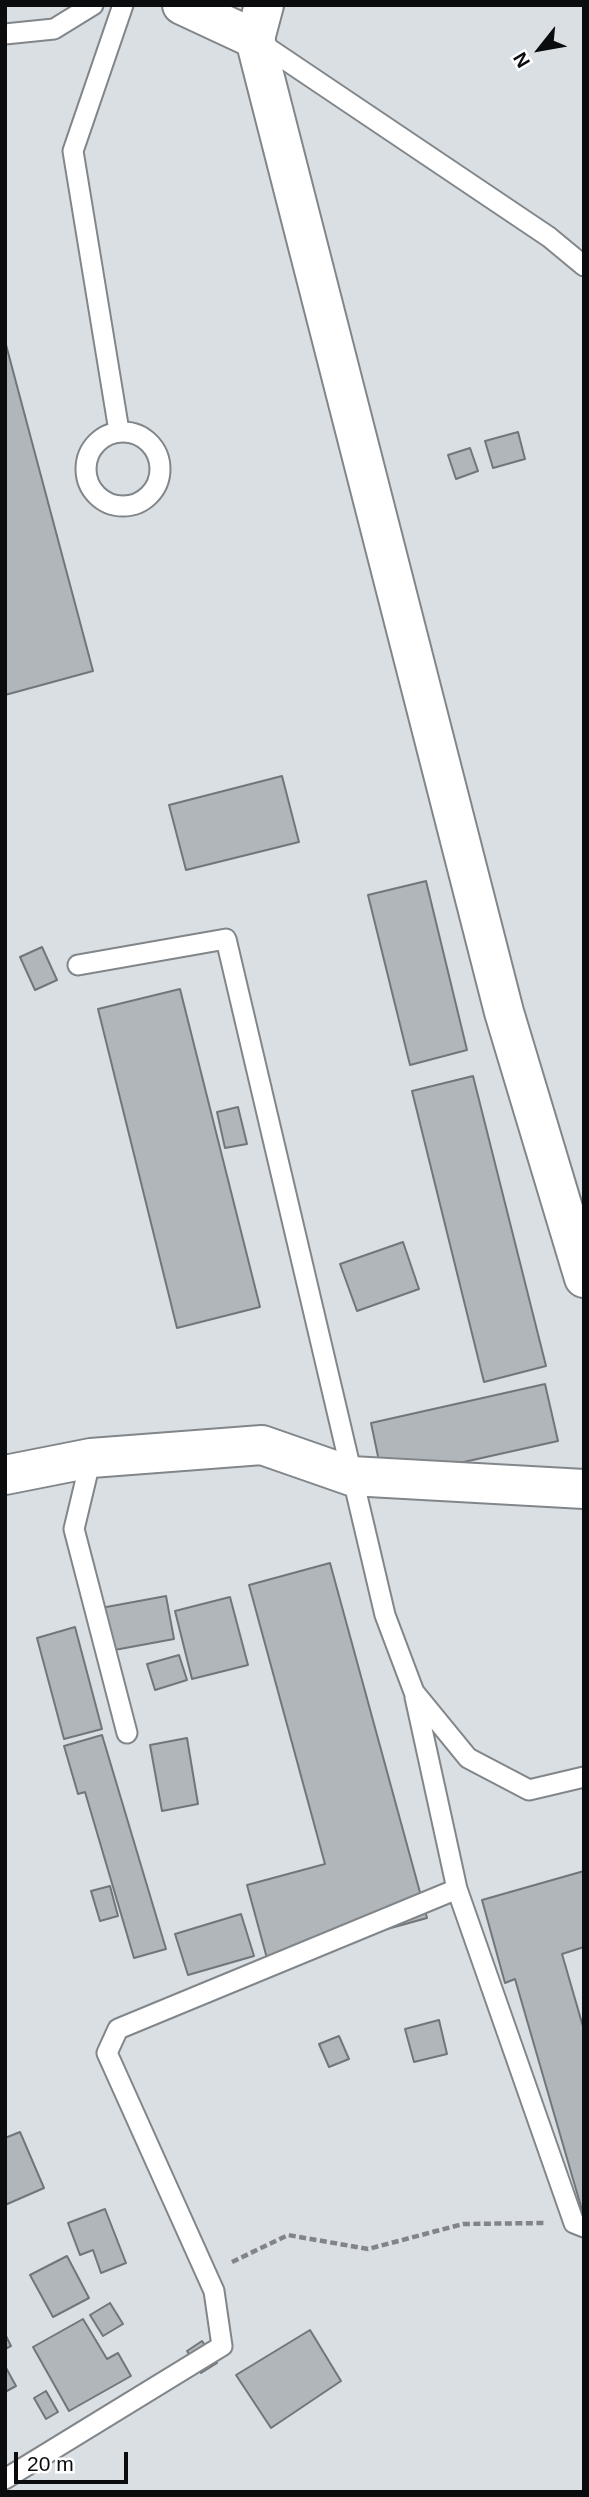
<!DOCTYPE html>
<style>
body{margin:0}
#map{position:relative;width:589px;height:2497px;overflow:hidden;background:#dadfe4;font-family:Arial,sans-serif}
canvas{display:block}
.frame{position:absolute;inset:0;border:7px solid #0a0c0e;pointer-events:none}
.north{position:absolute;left:505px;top:14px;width:70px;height:70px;-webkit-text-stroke:5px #fff;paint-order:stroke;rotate:239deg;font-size:19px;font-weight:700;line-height:28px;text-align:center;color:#0a0c0e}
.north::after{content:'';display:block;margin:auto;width:24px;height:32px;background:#0a0c0e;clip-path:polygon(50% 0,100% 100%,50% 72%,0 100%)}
.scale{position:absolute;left:14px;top:2452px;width:114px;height:32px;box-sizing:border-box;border:4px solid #0a0c0e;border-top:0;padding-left:9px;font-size:21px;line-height:24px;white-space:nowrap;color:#0a0c0e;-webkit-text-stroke:5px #fff;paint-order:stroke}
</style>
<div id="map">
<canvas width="589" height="2497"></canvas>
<div class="frame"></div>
<div class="north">N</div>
<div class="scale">20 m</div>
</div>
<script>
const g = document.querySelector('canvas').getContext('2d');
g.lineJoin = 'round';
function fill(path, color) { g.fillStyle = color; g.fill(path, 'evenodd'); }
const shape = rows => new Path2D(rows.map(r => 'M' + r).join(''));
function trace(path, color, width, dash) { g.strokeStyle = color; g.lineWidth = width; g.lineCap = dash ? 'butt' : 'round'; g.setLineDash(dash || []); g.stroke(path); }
const building = shape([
 [5,341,93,671,5,695,5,341],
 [518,432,525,459,493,468,485,441,518,432],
 [470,448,478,471,456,479,448,455,470,448],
 [282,776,299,842,186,870,169,805,282,776],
 [426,881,467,1050,410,1065,368,895,426,881],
 [42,947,57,980,35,990,20,957,42,947],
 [180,989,260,1307,177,1328,98,1009,180,989],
 [473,1076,546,1366,484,1382,412,1091,473,1076],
 [238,1107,247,1144,225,1148,217,1112,238,1107],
 [403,1242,419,1289,357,1311,340,1264,403,1242],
 [545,1384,558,1441,383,1480,371,1423,545,1384],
 [330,1563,427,1918,268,1962,247,1885,325,1864,249,1585,330,1563],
 [166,1596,174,1639,109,1651,101,1608,166,1596],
 [230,1597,248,1665,192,1679,175,1611,230,1597],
 [75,1627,102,1729,64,1739,37,1638,75,1627],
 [179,1655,187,1680,155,1690,147,1664,179,1655],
 [102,1735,166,1949,134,1958,85,1792,78,1794,64,1746,102,1735],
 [187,1738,198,1804,162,1811,150,1745,187,1738],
 [584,1871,584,1947,562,1954,584,2030,584,2217,515,1979,505,1983,482,1900,584,1871],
 [110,1886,118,1916,100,1921,91,1891,110,1886],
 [241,1914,254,1956,188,1975,175,1934,241,1914],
 [439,2020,447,2054,414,2062,405,2029,439,2020],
 [339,2036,349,2059,329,2067,319,2044,339,2036],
 [20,2132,44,2188,5,2205,5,2138,20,2132],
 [105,2209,126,2263,101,2273,93,2250,80,2255,68,2223,105,2209],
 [67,2256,89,2298,53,2317,30,2275,67,2256],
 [110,2303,123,2324,103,2336,90,2315,110,2303],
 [83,2319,107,2359,118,2353,131,2376,69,2411,33,2347,83,2319],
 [310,2330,341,2381,271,2428,236,2375,310,2330],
 [5,2334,11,2346,5,2349,5,2334],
 [202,2341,217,2363,201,2373,187,2351,202,2341],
 [5,2366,16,2386,5,2392,5,2366],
 [46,2391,58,2412,46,2419,34,2398,46,2391]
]);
fill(building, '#b1b6ba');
trace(building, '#71767a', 2);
const lane = shape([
 [5,34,54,29,93,5],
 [259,42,549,237,584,266],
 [119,431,73,151,123,5],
 '86 469a37 37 0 1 1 74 0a37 37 0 1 1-74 0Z',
 [78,965,226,939,385,1615,414,1692,468,1758,529,1790,584,1777],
 [91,1458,74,1529,127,1733],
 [415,1697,457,1889,574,2223,584,2227],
 [5,2479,222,2346,214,2291,107,2053,118,2029,457,1889]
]);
const street = shape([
 [255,39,264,5],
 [5,1475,91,1458,262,1445,351,1476,584,1489]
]);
const secondary = shape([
 [182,5,255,39,504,1012,584,1278]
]);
trace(lane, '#81868a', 23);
trace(street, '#81868a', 42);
trace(secondary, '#81868a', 42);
trace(shape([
 [232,2262,288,2235,368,2249,463,2224,546,2223]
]), '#818488', 4.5, [7, 3.5]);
trace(lane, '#fff', 19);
trace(street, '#fff', 38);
trace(secondary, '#fff', 38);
</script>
